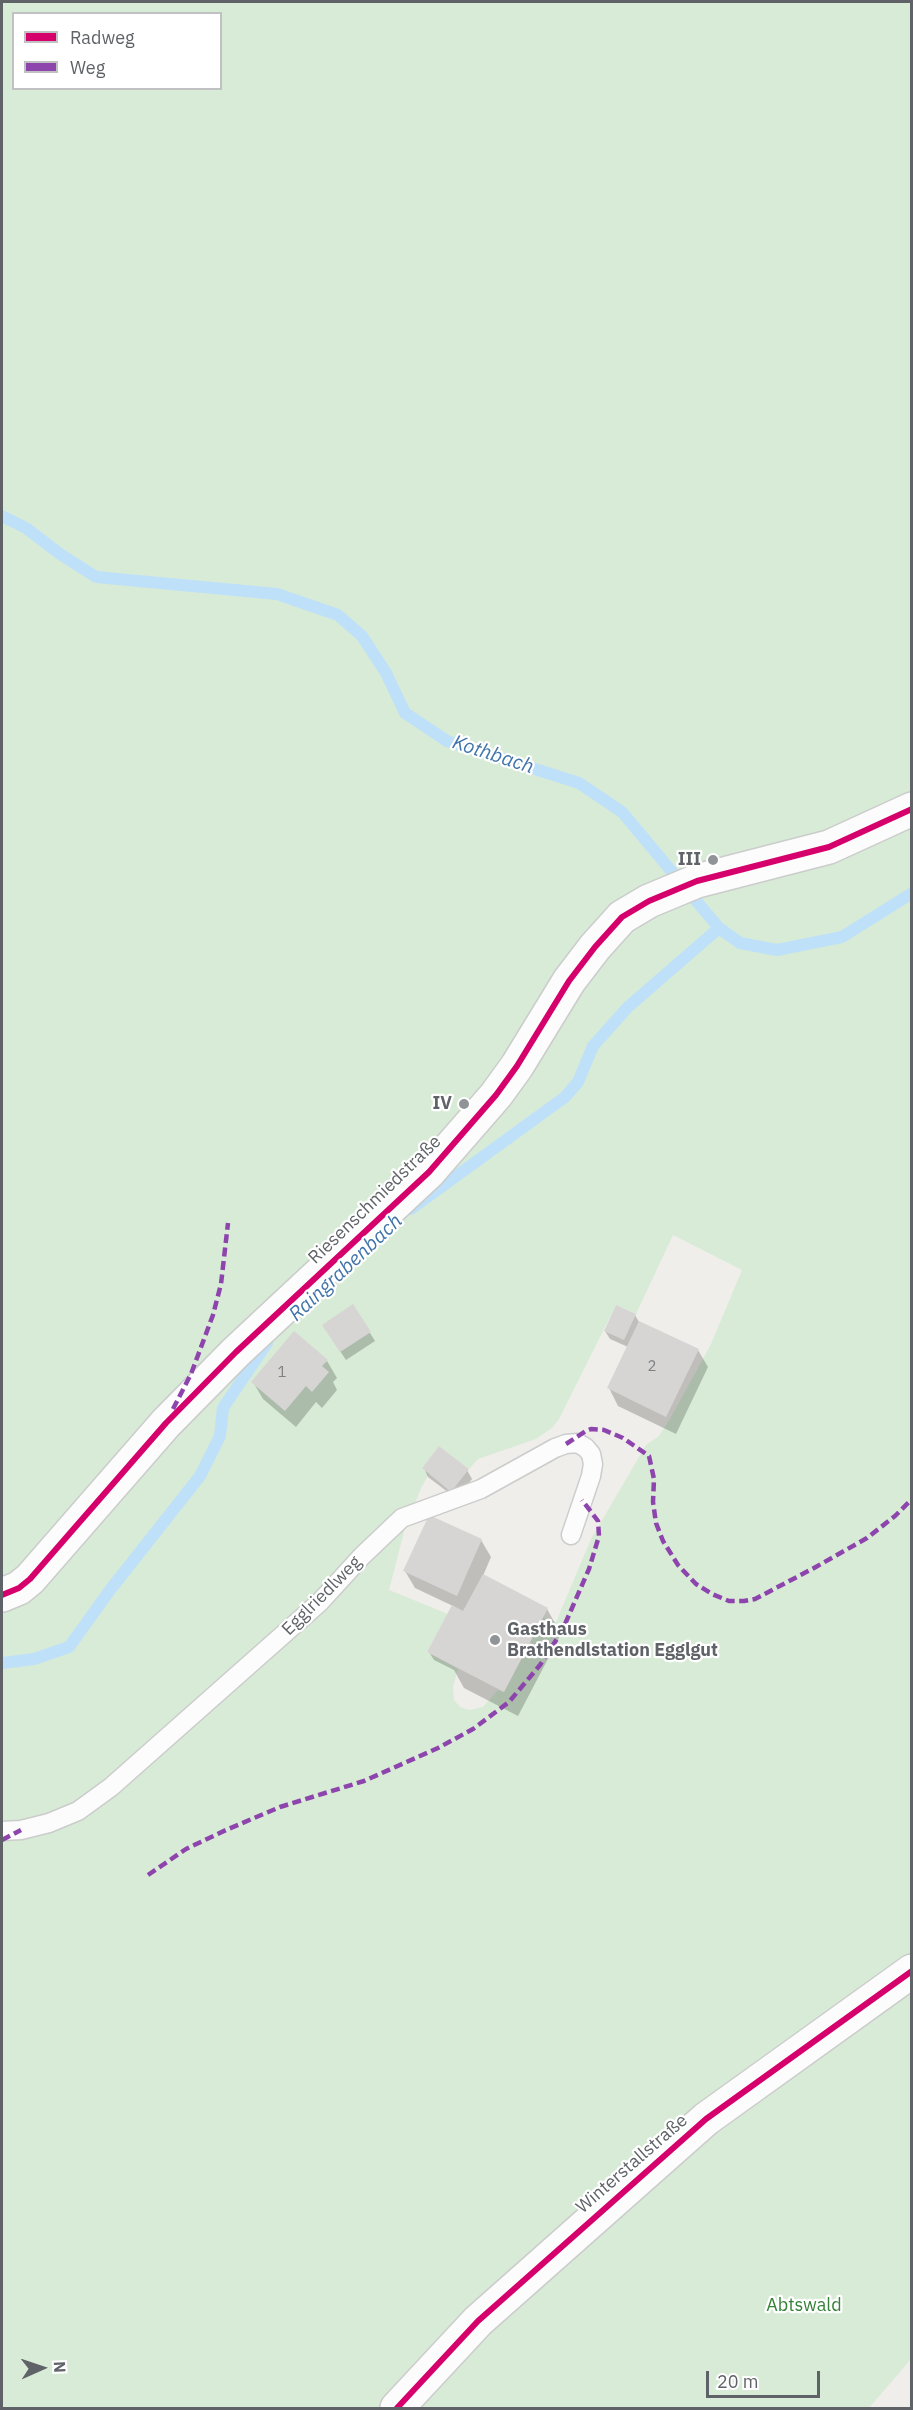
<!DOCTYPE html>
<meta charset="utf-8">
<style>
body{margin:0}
#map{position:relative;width:913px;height:2410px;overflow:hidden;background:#efeeea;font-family:"IBM Plex Sans",sans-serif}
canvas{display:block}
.frame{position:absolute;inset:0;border:3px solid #5f6368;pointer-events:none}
.legend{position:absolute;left:12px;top:12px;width:210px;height:78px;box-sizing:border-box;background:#fff;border:2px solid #bfc1c3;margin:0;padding:8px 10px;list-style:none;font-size:18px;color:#5f6368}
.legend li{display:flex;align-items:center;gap:12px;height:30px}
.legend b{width:30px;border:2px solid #bfc1c3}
.north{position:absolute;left:12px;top:2338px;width:60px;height:60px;-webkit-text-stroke:4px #fff;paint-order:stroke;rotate:87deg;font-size:16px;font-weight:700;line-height:24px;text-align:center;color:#5f6368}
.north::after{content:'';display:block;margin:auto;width:21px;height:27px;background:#5f6368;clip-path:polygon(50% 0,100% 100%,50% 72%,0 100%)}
.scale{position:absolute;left:706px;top:2371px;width:114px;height:27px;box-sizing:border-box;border:3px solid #5f6368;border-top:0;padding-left:8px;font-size:18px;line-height:21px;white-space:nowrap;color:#5f6368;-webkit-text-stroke:4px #fff;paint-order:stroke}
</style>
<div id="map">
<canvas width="913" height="2410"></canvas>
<div class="frame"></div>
<ul class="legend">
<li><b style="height:8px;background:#d6006c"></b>Radweg</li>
<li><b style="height:8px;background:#8e44ad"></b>Weg</li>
</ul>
<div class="north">N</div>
<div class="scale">20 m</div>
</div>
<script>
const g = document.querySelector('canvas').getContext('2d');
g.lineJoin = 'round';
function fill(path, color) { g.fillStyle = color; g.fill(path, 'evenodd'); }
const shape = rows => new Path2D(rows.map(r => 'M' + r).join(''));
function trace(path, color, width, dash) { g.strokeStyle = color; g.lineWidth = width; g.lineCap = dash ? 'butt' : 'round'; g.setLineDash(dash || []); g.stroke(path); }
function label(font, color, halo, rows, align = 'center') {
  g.font = font + ' "IBM Plex Sans",sans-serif'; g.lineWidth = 4.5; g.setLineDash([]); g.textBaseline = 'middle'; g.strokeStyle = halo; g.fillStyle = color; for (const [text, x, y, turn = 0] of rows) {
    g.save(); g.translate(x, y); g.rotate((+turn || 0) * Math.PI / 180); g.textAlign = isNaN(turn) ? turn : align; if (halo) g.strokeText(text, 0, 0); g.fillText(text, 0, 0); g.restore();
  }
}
fill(shape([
 [2,2,911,2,911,2359,869,2408,2,2408],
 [14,14,220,14,220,88,14,88],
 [673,1235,742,1270,711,1344,671,1417,659,1436,646,1445,591,1539,556,1622,543,1617,504,1692,498,1690,483,1707,469,1710,460,1707,454,1700,453,1687,458,1669,427,1652,448,1614,389,1590,405,1528,421,1488,429,1474,422,1468,439,1446,469,1469,478,1459,536,1439,552,1428,559,1419,616,1305,636,1314]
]), '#d8ebd6');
fill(shape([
 [635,1315,639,1322,698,1350,708,1367,676,1434,618,1406,609,1388,628,1347,610,1339,605,1331],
 [328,1333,370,1333,375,1341,346,1360],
 [327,1361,337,1378,333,1382,337,1390,322,1408,316,1402,296,1427,263,1399,253,1382],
 [424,1468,467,1470,472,1479,457,1499,428,1477],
 [481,1540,491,1557,483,1576,547,1609,561,1634,518,1716,464,1688,454,1670,434,1660,429,1652,453,1606,415,1588,405,1571]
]), '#0003');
trace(shape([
 [2,516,26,528,60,554,96,577,277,594,338,615,362,636,386,673,405,713,447,741,579,783,622,812,719,928,740,943,777,950,842,937,912,893],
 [411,1209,565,1097,578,1082,593,1046,628,1007,719,928],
 [2,1663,34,1659,69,1647,110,1590,200,1476,220,1436,223,1408,267,1343]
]), '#bfe0f9', 12);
fill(shape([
 [353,1304,371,1332,340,1352,322,1325],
 [616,1305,636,1314,624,1340,604,1331],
 [639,1321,699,1349,666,1417,607,1388],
 [294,1331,328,1360,322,1366,329,1372,312,1392,306,1386,285,1411,251,1382],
 [439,1446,469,1469,451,1492,422,1468],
 [429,1515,482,1539,457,1596,403,1571],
 [483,1574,548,1608,504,1692,427,1652,452,1605,463,1611]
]), '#d6d5d3');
const service = shape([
 [2,1831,21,1830,49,1823,78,1811,111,1787,320,1602,362,1556,402,1518,481,1489,555,1448,566,1444,578,1443,586,1448,591,1454,593,1464,591,1476,571,1535]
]);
const minor = shape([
 [2,1595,19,1588,30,1579,166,1423,236,1352,429,1172,496,1095,517,1066,569,981,595,947,622,917,649,901,697,881,829,847,912,809]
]);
const tertiary = shape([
 [397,2408,478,2321,706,2119,912,1971]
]);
trace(service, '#cbcccc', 21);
trace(minor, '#cbcccc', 36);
trace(tertiary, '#cbcccc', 36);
trace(service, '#fdfcfc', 18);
trace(minor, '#fdfcfc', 33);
trace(tertiary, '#fdfcfc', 33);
trace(shape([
 [173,1409,191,1374,213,1315,221,1284,228,1223],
 [566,1444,586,1431,591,1429,604,1430,623,1438,649,1456,654,1479,653,1502,656,1523,663,1541,678,1565,696,1584,712,1594,729,1601,744,1601,755,1599,814,1568,867,1538,895,1516,912,1499],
 [2,1840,21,1830],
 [148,1875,186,1849,226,1830,280,1807,364,1781,438,1748,473,1729,509,1702,540,1665,562,1631,589,1569,599,1536,598,1521,582,1500]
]), '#8e44ad', 4.5, [9, 4.5]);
trace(shape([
 [2,1595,19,1588,30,1579,166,1423,236,1352,429,1172,496,1095,517,1066,569,981,595,947,622,917,649,901,697,881,829,847,912,809],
 [397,2408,478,2321,706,2119,912,1971]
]), '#d6006c', 6);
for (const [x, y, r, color] of [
 [713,860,6,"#919496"],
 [464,1104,6,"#919496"],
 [495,1640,6,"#919496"]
]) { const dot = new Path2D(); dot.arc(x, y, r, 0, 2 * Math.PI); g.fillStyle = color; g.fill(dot); trace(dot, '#fff', 2); }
label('15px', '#7e8184', null, [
 ["2",652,1367],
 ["1",282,1373]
]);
label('bold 18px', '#5f6368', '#fff', [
 ["III",701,860],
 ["IV",452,1104],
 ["Gasthaus",507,1630,"left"],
 ["Brathendlstation Egglgut",507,1651,"left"]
], 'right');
label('18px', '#5f6368', '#fff', [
 ["Riesenschmiedstraße",375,1200,-44],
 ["Egglriedlweg",322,1596,-45],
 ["Winterstallstraße",632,2164,-41]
]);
label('18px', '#348238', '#fff', [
 ["Abtswald",804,2306]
]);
label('italic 20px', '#4174aa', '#fff', [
 ["Kothbach",493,755,18],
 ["Raingrabenbach",346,1268,-43]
]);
</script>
